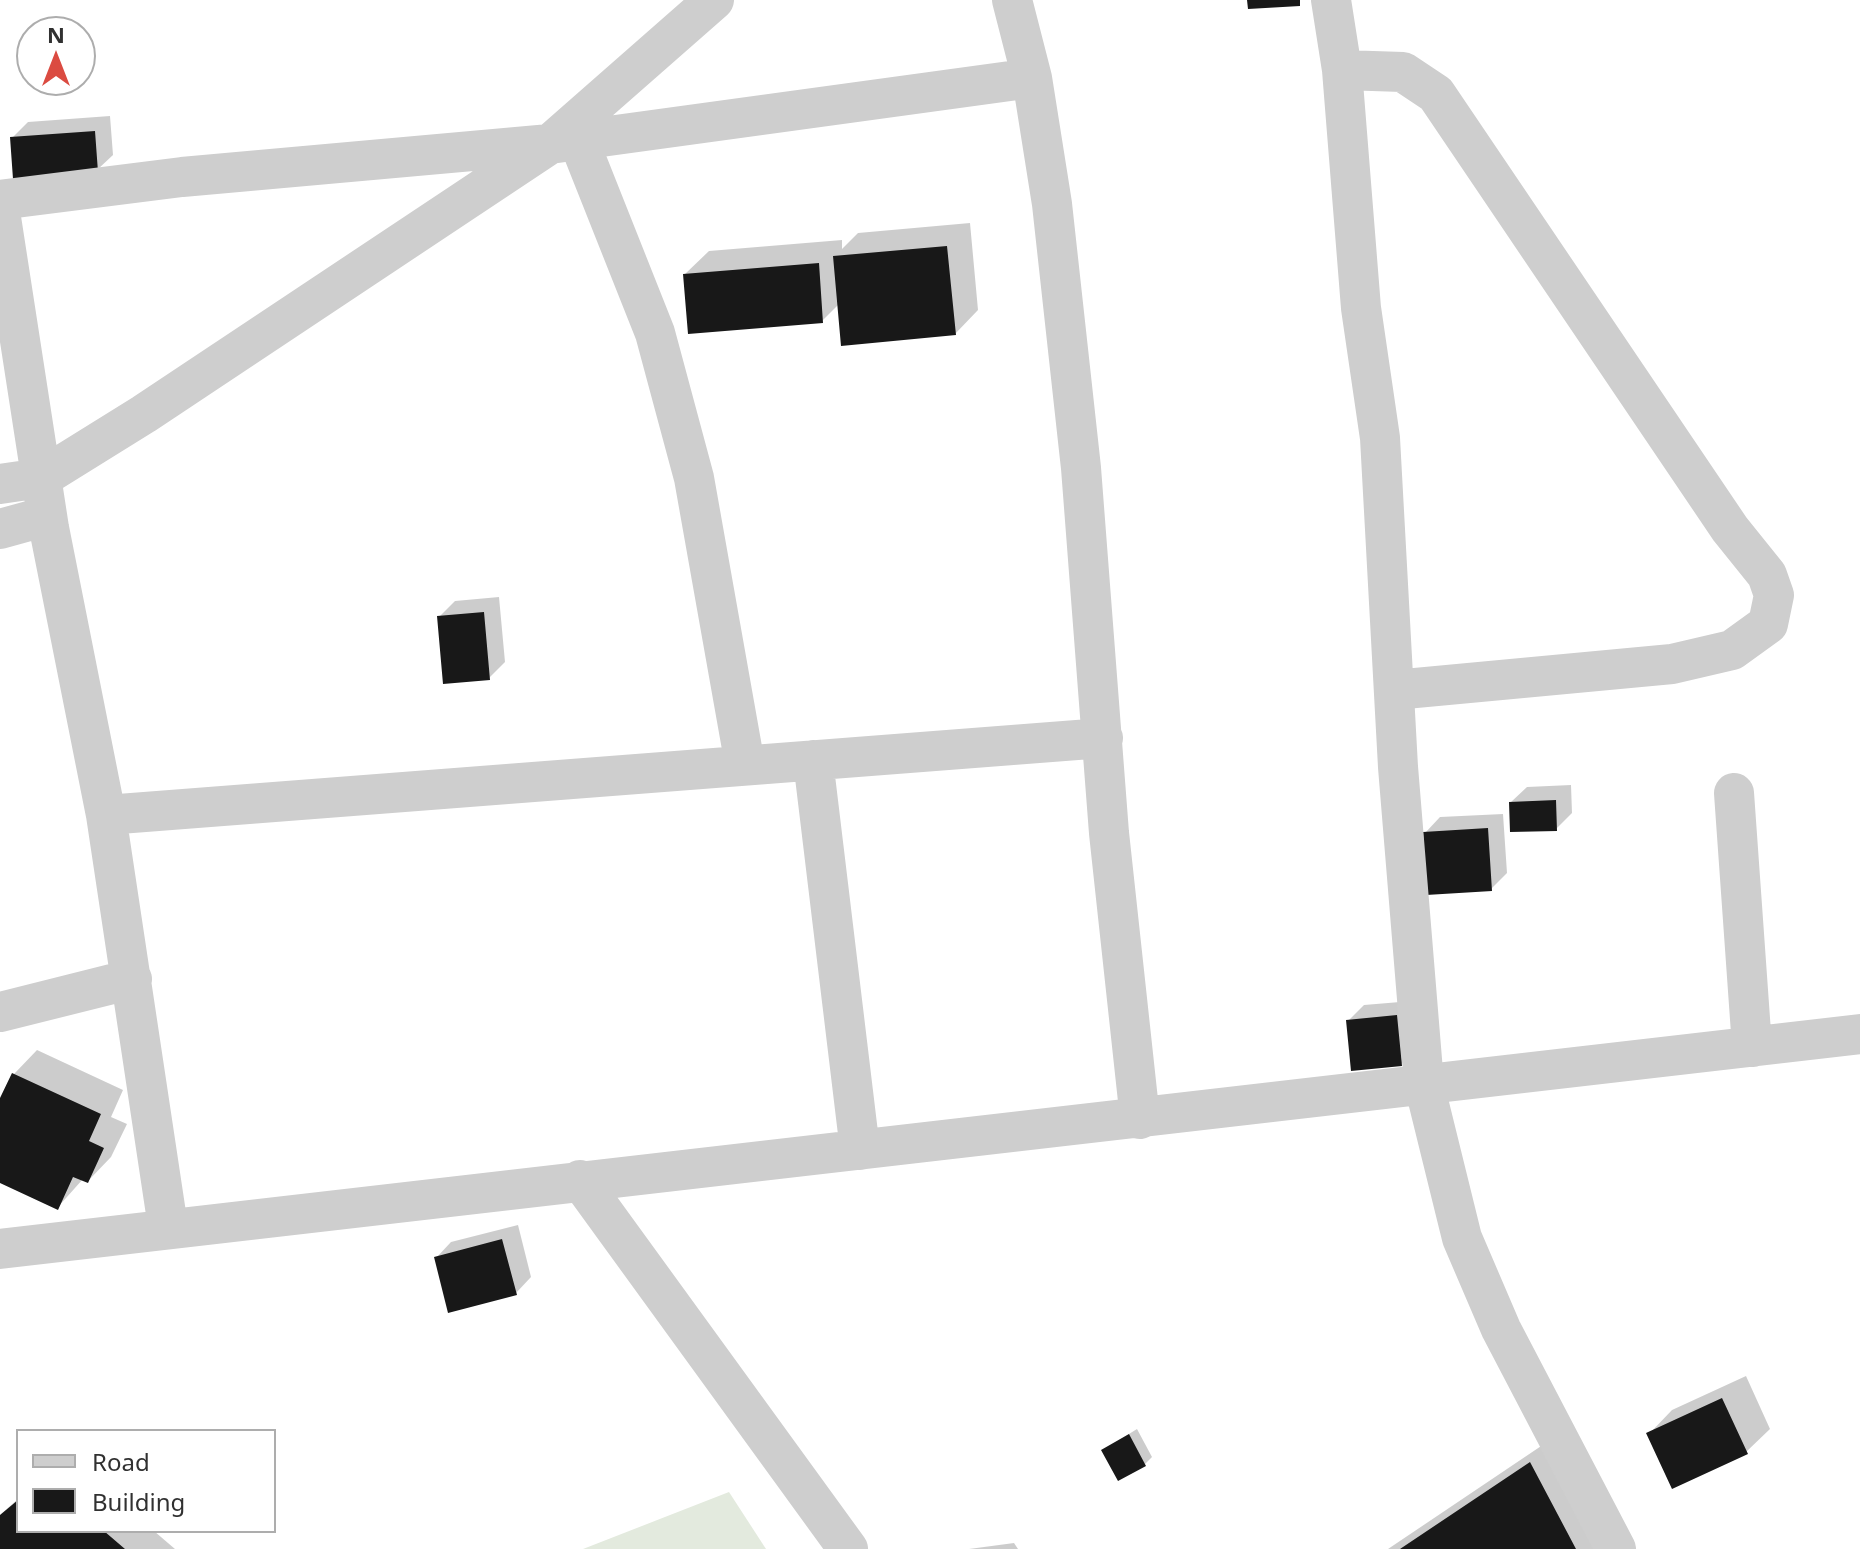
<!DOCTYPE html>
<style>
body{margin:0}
#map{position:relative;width:1860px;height:1549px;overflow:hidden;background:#fff;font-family:"Noto Sans",sans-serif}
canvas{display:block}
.legend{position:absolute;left:16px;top:1429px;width:260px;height:104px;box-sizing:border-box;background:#fff;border:2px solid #adadad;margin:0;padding:10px 14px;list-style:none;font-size:24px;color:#313131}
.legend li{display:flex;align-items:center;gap:16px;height:40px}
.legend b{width:40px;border:2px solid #adadad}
.north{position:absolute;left:16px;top:16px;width:80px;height:80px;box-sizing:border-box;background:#fff;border:2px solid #adadad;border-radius:50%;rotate:0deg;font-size:22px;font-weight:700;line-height:32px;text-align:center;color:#313131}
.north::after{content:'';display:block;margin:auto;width:28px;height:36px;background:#db4b41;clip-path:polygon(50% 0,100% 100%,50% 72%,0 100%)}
</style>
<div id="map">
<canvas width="1860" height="1549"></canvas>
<ul class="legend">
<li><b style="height:10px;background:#cecece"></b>Road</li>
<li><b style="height:22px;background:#181818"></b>Building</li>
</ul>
<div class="north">N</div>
</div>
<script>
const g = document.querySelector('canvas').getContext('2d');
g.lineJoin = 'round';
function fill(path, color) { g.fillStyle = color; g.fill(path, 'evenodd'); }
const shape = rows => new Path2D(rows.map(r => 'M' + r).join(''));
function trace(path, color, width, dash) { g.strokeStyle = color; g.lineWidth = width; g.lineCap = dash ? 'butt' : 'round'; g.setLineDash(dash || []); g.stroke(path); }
fill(shape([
 [729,1492,766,1549,583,1549]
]), '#e3eade');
fill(shape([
 [110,116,113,155,97,170,12,138,28,122],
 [970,223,978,310,955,334,839,304,822,321,685,274,709,251,842,240,842,249,858,233],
 [499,597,505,662,489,678,439,617,455,601],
 [1571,785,1572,813,1556,829,1511,802,1527,787],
 [1503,814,1507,873,1491,889,1425,833,1440,817],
 [1412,1001,1417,1049,1401,1064,1348,1021,1364,1005],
 [37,1050,123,1090,111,1117,127,1124,111,1157,88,1181,83,1179,58,1207,0,1181,0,1103,14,1074],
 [518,1225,531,1277,516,1293,436,1258,451,1242],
 [1746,1376,1770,1429,1746,1452,1649,1434,1672,1410],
 [1137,1429,1152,1457,1145,1464,1103,1450],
 [1562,1432,1623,1549,1388,1549],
 [18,1499,18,1531,154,1531,175,1549,0,1549,0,1515],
 [1014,1543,1018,1549,969,1549]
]), '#0003');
fill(shape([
 [1247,0,1300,0,1300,6,1248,9],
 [95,131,98,172,13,179,10,137],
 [947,246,956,335,841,346,833,256],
 [819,263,823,323,688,334,683,274],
 [484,612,490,680,443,684,437,616],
 [1556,800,1557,831,1510,832,1509,802],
 [1488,828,1492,891,1426,895,1423,832],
 [1397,1015,1402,1066,1351,1071,1346,1020],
 [12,1073,101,1114,89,1141,104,1148,88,1183,73,1177,58,1210,0,1183,0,1098],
 [502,1239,517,1295,448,1313,434,1257],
 [1722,1398,1748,1454,1672,1489,1646,1433],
 [1129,1434,1146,1466,1118,1481,1101,1450],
 [1530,1462,1576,1549,1400,1549],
 [18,1500,18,1531,104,1531,125,1549,0,1549,0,1515]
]), '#181818');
trace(shape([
 [1012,0,1032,78,1052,204,1081,468,1109,833,1140,1119],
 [1331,0,1342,70,1361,308,1380,438,1398,767,1424,1084,1462,1238,1501,1329,1616,1549],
 [1342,70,1403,72,1436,94,1730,529,1767,575,1774,595,1768,624,1732,650,1672,664,1394,690],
 [578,139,655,333,694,478,745,765],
 [0,200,182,177,550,144,1032,78],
 [0,211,49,528,106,815,168,1227],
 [0,484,41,478,144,414,550,144,714,0],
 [0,529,47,516],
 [813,760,860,1150],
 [1734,793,1752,1047],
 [106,815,1103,738],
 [0,1012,132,979],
 [580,1180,848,1549],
 [0,1249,1860,1034]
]), '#cecece', 40);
</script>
